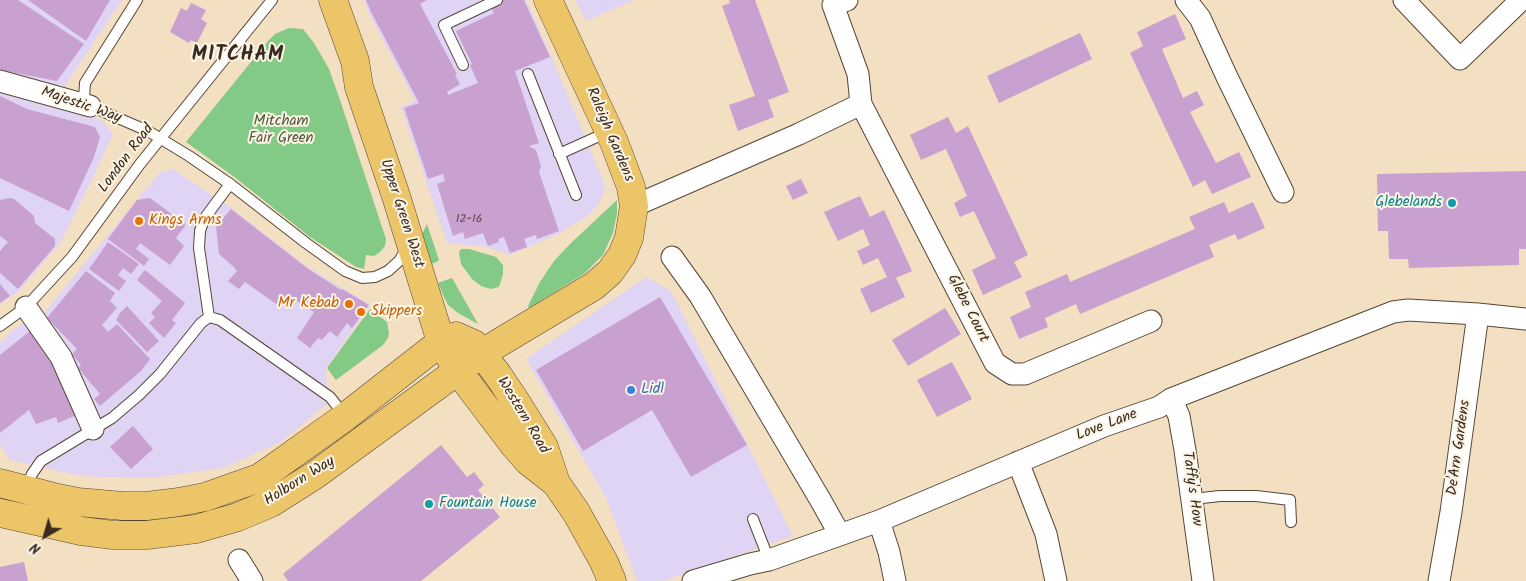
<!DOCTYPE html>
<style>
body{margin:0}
#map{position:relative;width:1526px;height:581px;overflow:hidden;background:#f3dfc1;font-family:Kalam,sans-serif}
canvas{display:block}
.north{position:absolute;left:20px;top:511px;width:50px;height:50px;-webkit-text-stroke:4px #fcf5e5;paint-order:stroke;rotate:218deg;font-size:14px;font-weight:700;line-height:20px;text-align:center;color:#3b2a1e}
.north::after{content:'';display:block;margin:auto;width:18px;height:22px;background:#3b2a1e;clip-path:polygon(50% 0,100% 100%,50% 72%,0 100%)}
</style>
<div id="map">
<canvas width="1526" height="581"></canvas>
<div class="north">N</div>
</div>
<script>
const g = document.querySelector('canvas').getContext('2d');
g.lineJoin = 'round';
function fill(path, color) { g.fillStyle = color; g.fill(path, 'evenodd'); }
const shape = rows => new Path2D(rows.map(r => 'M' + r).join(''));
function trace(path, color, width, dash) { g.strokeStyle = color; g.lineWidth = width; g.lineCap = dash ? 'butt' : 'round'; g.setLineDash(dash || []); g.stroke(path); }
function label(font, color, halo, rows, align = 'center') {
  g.font = font + ' Kalam,sans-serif'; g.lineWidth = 4; g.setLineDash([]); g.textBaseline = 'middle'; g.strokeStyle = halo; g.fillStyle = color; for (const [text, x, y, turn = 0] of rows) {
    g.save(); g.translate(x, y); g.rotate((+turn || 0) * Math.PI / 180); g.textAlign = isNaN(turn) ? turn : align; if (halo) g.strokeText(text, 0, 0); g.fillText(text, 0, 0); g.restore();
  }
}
fill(shape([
 [0,0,122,0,61,92,0,75],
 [365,0,526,0,552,58,605,185,603,195,596,207,586,217,558,234,510,255,487,247,447,243,401,107,415,101,368,12],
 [575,0,635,0,586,21],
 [0,89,102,120,113,134,91,182,60,243,18,292,0,304],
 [173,169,230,207,306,266,369,304,369,307,326,368,328,403,281,442,223,468,153,478,97,477,71,474,10,460,0,445,0,343,15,328,43,314,160,172],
 [646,277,671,291,793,536,663,581,637,581,606,498,526,359]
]), '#e0d4f4');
fill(shape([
 [289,28,303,29,314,43,329,69,340,100,386,239,385,246,380,252,374,256,366,255,364,269,356,267,310,237,233,176,186,142,268,41,275,34],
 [617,200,617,213,613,233,603,255,584,274,529,308,528,306,540,282,554,261,571,243],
 [427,224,439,260,438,261,432,264,422,234],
 [461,249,469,249,496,257,503,265,503,274,499,287,491,289,481,286,472,279,461,264,459,252],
 [452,278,478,324,458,313,448,305,444,297,438,283],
 [370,309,387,322,389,333,388,338,383,345,336,380,327,368]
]), '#83ca86');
fill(shape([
 [0,0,18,0,84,44,57,81,0,70],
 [28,0,110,0,86,41],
 [366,0,427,0,420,4,457,74,455,75,460,84,447,92,448,95,478,83,470,65,472,64,456,31,494,13,487,0,524,0,550,57,515,71,539,143,529,146,536,150,541,166,539,172,559,231,537,239,536,235,524,239,527,247,510,253,504,237,498,239,499,242,488,246,483,233,465,239,463,232,453,236,437,184,445,181,443,174,428,179,404,108,419,103,371,12],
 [729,0,755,0,789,92,768,100,774,117,738,131,729,105,755,96,722,6,730,3],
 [191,3,206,10,201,19,207,23,197,43,191,40,189,43,170,32,181,8,187,11],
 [1175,14,1186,39,1162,49,1183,98,1197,91,1204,105,1190,112,1216,163,1239,152,1251,177,1212,194,1205,180,1193,187,1130,53,1143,46,1137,32],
 [1080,33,1092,59,999,103,987,76],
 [0,96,27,109,95,127,100,137,94,157,69,211,0,178],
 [948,117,956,133,968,126,1028,255,1014,262,1022,277,983,295,972,270,996,258,974,211,960,217,954,203,967,196,946,149,921,160,910,135],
 [1526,171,1526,249,1519,249,1519,265,1409,268,1408,259,1389,259,1388,231,1378,231,1377,174],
 [801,179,808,193,793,200,786,186],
 [860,196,870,217,884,210,912,271,896,278,905,297,871,313,860,289,887,277,878,258,863,265,857,251,870,245,863,229,838,241,824,212],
 [10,198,14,199,34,216,35,223,55,239,55,246,18,289,0,273,0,251,8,242,0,236,0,200],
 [150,198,185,224,185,226,176,238,184,246,170,265,140,243,136,249,149,259,144,266,108,239,137,200],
 [1224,202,1229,213,1253,202,1265,228,1238,240,1235,234,1209,245,1214,257,1080,314,1076,304,1045,318,1048,327,1019,339,1010,317,1031,307,1025,292,1067,274,1070,282,1195,229,1189,217],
 [231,209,307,268,341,290,342,289,369,305,352,328,347,323,337,337,330,331,322,340,318,338,310,348,297,338,314,312,287,295,279,306,245,282,239,289,228,281,237,271,235,269,235,268,219,254,216,227],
 [108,242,139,264,131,274,123,268,118,275,126,281,119,291,89,269],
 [145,270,185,303,172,320,176,323,164,338,149,323,155,317,151,313,162,301,137,280],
 [86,271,115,293,110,301,117,308,102,325,108,332,117,324,150,359,141,371,100,406,94,399,100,394,78,368,81,365,72,354,77,349,47,318],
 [0,284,10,296,0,303],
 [660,297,747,445,691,477,652,410,583,451,536,370],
 [127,306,159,341,147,352,116,320,119,316,118,315],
 [945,308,961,334,908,366,892,340],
 [30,331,53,361,77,415,58,423,56,417,36,424,29,410,0,433,0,355],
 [952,362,972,399,937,417,917,380],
 [133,426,153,449,131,469,110,447],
 [441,445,467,477,474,472,484,485,478,490,500,517,421,581,288,581,283,574],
 [24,562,28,581,0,581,0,567]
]), '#c8a1d0');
const lane = shape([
 [137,0,85,83,84,98,90,106,148,131,189,156,230,184,306,243,345,271,362,278,375,277,388,271,399,261,405,251,407,246],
 [463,65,444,25,497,0],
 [528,74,576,195],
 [559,154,608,132],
 [209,317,199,248,200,231,204,219,230,184],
 [0,326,26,307,72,257,140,164,272,0],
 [26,489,32,474,41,461,112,418,139,395,160,374,201,323,209,317,220,320,330,397,345,416],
 [1193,499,1220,496,1256,496,1290,500,1291,522],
 [753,519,769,560]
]);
const street = shape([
 [847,0,833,5,858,74,861,104],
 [1186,0,1200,18,1227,77,1283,192],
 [1404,0,1460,59,1521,0],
 [0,81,90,106],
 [634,206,799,134,861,104,995,363,1012,374,1025,374,1151,321],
 [672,257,700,296,821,501,840,535],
 [26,307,61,357,93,429],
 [1171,399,1179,416,1185,450,1203,581],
 [1018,462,1046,534,1056,581],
 [879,521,889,552,895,581],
 [239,560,252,581],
 [693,581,750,564,769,560,879,521,1104,426,1159,407,1171,399,1393,312,1408,310,1478,314,1526,319],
 [1439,581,1451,512,1478,314]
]);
const primary = shape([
 [333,0,355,61,359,87,396,196,441,342,458,371,514,445,528,461,556,483],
 [0,483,58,498,78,502,123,506,146,506,179,502,205,497,259,478,275,467,345,417,441,342,456,336,474,344,498,375,516,402,544,447,556,483,576,512,604,562,612,581],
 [0,513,81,531,113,535,147,535,196,529,238,517,271,503,315,475,482,353,594,286,610,272,622,255,629,238,634,206,631,187,614,142,548,0]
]);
trace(lane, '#574536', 12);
trace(street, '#574536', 23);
trace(primary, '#574536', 29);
trace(lane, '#fff', 10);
trace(street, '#fff', 21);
trace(primary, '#edc569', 28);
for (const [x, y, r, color] of [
 [1452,203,5,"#0f9aa8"],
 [139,221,5,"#e8710a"],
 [349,304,5,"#e8710a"],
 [361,312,5,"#e8710a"],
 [631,390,5,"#3f7fe0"],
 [429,504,5,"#0f9aa8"]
]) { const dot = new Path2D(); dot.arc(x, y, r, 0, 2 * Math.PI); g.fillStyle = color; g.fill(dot); trace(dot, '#fcf5e5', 2); }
label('12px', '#5e484a', null, [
 ["12-16",469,220]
]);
label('15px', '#3b2a1e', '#fcf5e5', [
 ["Majestic Way",81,106,19],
 ["Raleigh Gardens",609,135,67],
 ["London Road",127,159,-53],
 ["Upper Green West",401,214,72],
 ["Glebe Court",967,309,63],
 ["Western Road",522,416,59],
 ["Love Lane",1107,426,-21],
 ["De'Arn Gardens",1460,448,-82],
 ["Holborn Way",300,482,-32],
 ["Taffy's How",1191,489,82]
]);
label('15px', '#515a3d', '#fcf5e5', [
 ["Mitcham",281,122],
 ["Fair Green",281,139]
]);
label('15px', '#0d838f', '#fcf5e5', [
 ["Glebelands",1442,203],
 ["Fountain House",439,504,"left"]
], 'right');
label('15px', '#c56008', '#fcf5e5', [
 ["Kings Arms",149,221],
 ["Mr Kebab",339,304,"right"],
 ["Skippers",371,312]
], 'left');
label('15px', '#366cbe', '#fcf5e5', [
 ["Lidl",641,390]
], 'left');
g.letterSpacing = '1px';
label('bold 20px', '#3b2a1e', '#fcf5e5', [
 ["MITCHAM",238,57]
]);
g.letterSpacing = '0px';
</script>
